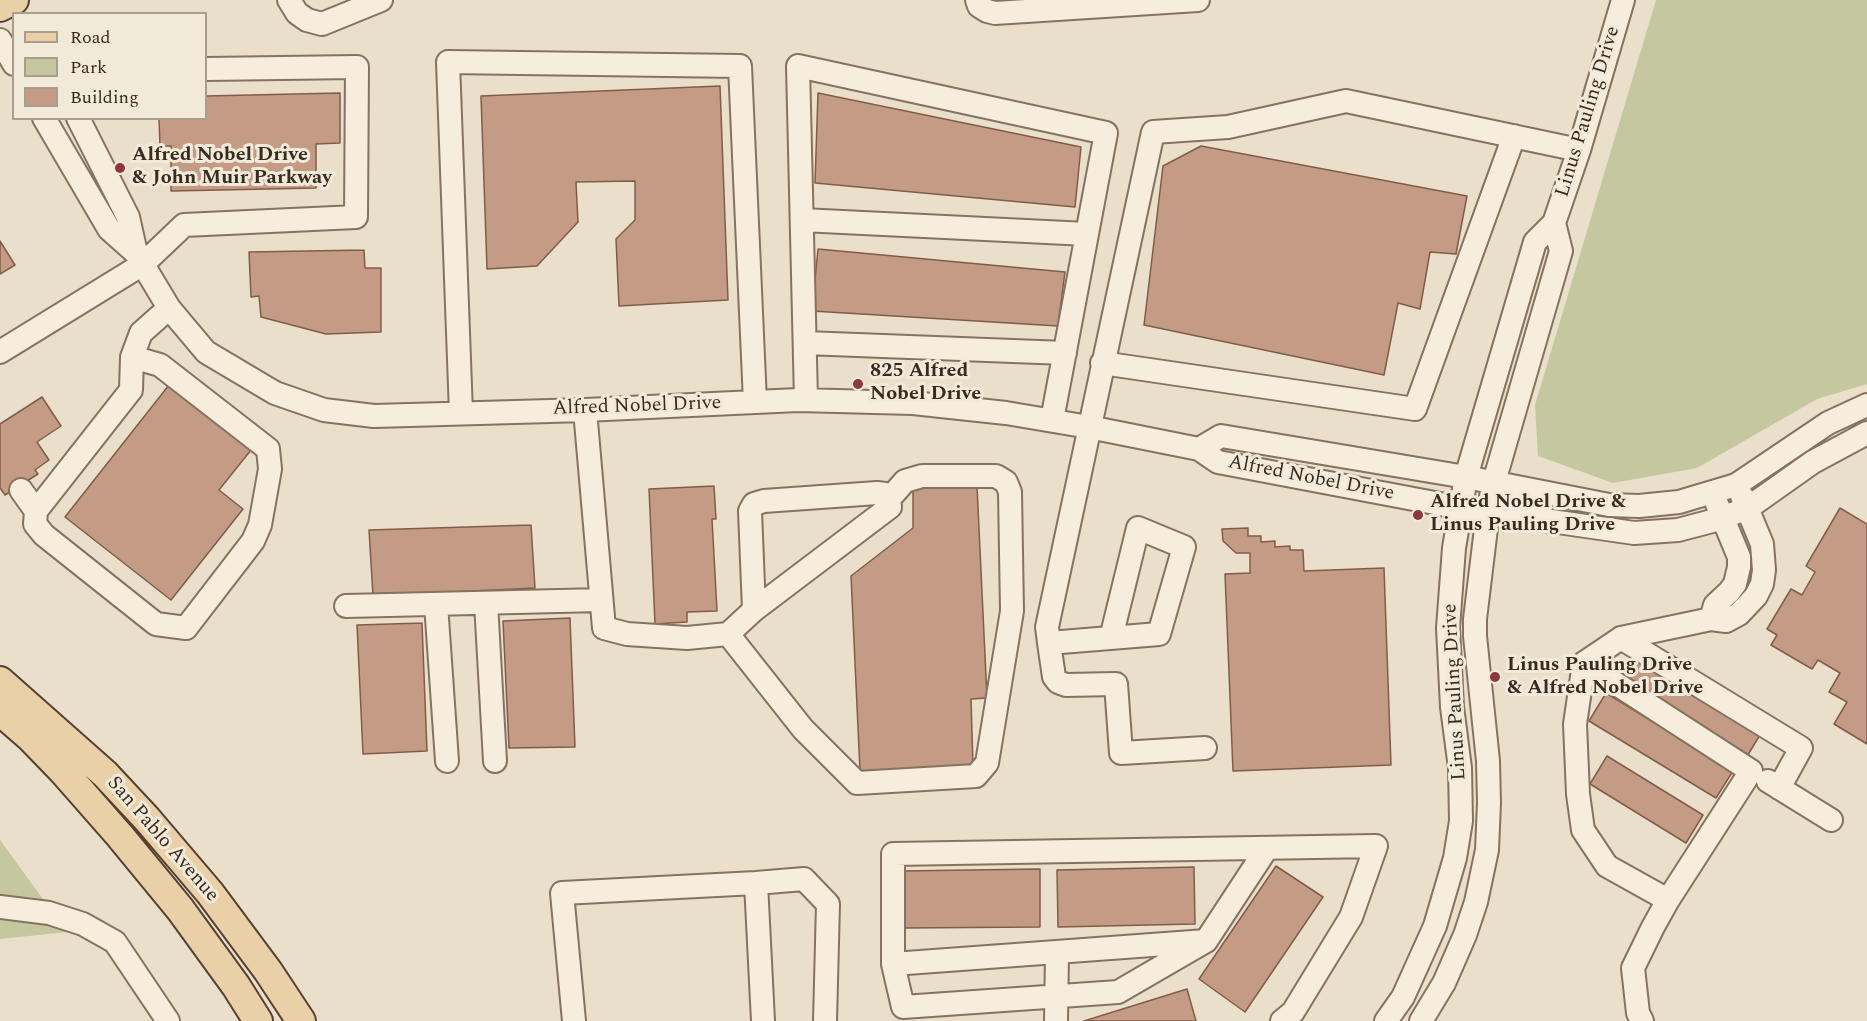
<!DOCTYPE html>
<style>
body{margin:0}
#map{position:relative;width:1867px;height:1021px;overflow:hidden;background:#eadfca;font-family:Spectral,serif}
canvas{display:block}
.legend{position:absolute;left:12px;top:12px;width:195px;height:108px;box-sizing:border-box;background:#f2ead9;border:2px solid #a79e90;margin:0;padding:8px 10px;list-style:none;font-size:18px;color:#372b22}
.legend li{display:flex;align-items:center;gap:12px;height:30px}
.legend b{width:30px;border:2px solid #a79e90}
</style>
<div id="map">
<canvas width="1867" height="1021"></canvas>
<ul class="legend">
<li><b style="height:8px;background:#e9d0a7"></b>Road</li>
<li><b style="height:16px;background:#c5c89f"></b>Park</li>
<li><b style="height:16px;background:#c49b84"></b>Building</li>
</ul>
</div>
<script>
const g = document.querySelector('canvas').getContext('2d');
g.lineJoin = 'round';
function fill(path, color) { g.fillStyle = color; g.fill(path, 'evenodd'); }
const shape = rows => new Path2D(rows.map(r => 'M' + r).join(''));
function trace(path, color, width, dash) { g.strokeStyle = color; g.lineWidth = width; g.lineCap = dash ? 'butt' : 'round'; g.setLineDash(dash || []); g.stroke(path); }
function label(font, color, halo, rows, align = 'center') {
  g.font = font + ' Spectral,serif'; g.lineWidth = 6; g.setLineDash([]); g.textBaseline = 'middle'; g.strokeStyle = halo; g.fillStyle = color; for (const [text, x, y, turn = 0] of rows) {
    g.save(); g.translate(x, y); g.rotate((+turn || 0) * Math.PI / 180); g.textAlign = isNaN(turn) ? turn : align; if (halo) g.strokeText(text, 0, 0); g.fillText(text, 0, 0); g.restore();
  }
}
fill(shape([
 [1656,0,1867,0,1867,384,1817,399,1697,468,1613,483,1538,456,1535,405],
 [0,840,67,932,0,939]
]), '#c5c89f');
const building = shape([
 [720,86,728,300,619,306,616,239,635,220,635,181,576,182,578,222,537,266,487,269,481,96,720,86],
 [340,93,340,143,316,144,316,188,171,191,171,146,160,146,159,118,206,118,206,96,340,93],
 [818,93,1081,147,1075,207,815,183,818,93],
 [1201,146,1467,196,1456,254,1430,252,1420,309,1398,303,1384,375,1144,325,1163,166,1201,146],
 [0,241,15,265,0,274,0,241],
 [818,249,1065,272,1058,326,812,311,818,249],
 [364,250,365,268,381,268,381,332,326,334,261,317,259,296,251,297,249,252,364,250],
 [169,385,251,450,219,490,243,509,171,600,65,517,169,385],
 [42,397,61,426,37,442,49,460,35,470,38,474,5,495,0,488,0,424,42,397],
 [714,486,716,519,712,519,717,611,687,612,687,622,655,624,649,489,714,486],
 [913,486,977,486,987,698,971,699,973,767,860,771,851,576,913,528,913,486],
 [1840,508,1867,524,1867,744,1834,724,1847,702,1829,692,1840,673,1818,660,1812,669,1771,645,1777,635,1767,629,1791,589,1802,595,1815,572,1806,566,1840,508],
 [531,525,535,588,373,596,369,530,531,525],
 [1248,528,1248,536,1261,536,1261,542,1275,541,1275,547,1290,546,1290,550,1303,550,1304,571,1384,568,1391,765,1233,771,1225,574,1250,573,1250,553,1236,553,1223,541,1222,529,1248,528],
 [570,618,575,747,509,748,503,621,570,618],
 [422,623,427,751,363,754,357,625,422,623],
 [1636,653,1763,730,1746,758,1619,680,1636,653],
 [1606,693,1733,771,1716,798,1589,721,1606,693],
 [1607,756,1703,815,1686,843,1590,784,1607,756],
 [1276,866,1323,897,1245,1012,1199,979,1276,866],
 [1194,867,1195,924,1058,927,1057,870,1194,867],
 [1040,869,1040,927,903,928,901,871,1040,869],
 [1187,989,1196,1021,1084,1021,1187,989]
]);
fill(building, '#c49b84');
trace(building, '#825c49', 1.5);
const minor = shape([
 [289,0,297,13,307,20,322,24,381,0],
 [977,0,979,6,987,11,995,13,1198,0],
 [0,40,14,64],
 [44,118,109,229,136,253,169,308,206,352,275,393,324,410,374,416,585,410,798,400,913,403,1006,413,1089,427,1199,449,1218,462,1461,508,1634,533,1678,530,1716,520,1748,508,1813,462,1867,433],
 [78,118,128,217,136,253],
 [802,220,1087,234],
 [805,343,1065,353],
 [0,352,143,264,184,225,356,217,357,67,206,69],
 [132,357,160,365,268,449,270,469,260,525,253,541,186,628,156,624,44,535,35,524,36,511,131,390,132,357],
 [132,357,141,333,169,308],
 [1102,363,1415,409,1514,136],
 [806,400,798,66,1106,133,1052,420],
 [585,410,604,628,627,634,687,638,728,634,754,610,890,507,889,499,905,481,922,476,996,476,1006,482,1010,492,1012,611,987,763,976,776,857,783,803,729,728,634],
 [461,413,448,62,740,66,755,402],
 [1199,449,1221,436,1466,477,1609,505,1639,506,1679,502,1736,485,1828,423,1867,405],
 [21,490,36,511],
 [1717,504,1739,557,1739,567,1735,584,1729,592,1715,605,1711,619,1726,621,1739,614,1756,596,1762,584,1764,570,1762,544,1742,496],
 [486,603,495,761],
 [436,604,447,761],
 [346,606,601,600],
 [754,610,750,511,754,504,764,501,877,493,885,494,889,499],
 [1621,638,1801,748,1779,788],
 [1049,643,1159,634,1184,547,1138,528,1111,638],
 [1584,663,1751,771,1668,900],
 [1205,748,1121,753,1116,684,1066,685,1058,682,1054,677,1049,643,1047,627,1153,132,1228,127,1346,101,1579,150],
 [1768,781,1831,820],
 [0,907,49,913,83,924,115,942,168,1021],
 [1206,941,1267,848],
 [893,964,903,1007,1118,992,1206,941,893,964,893,854,1376,846,1351,917,1293,1012,1282,1021],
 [574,1021,562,893,756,883],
 [763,1021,756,883,804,879,828,904,825,1021],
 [1056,1021,1057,952],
 [1386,1021,1403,997,1435,926,1455,858,1461,821,1460,768,1452,707,1448,628,1454,548,1466,477,1535,242,1554,223,1579,150,1623,0],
 [1421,1021,1444,983,1465,935,1476,902,1487,850,1489,803,1488,761,1475,636,1475,619,1488,512,1494,482,1561,251,1554,223],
 [1642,1021,1638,1013,1633,968,1653,927,1668,900,1607,866,1583,830,1578,794,1575,724,1584,663,1621,638,1711,619]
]);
const major = shape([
 [0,7,14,0],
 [0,681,105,774,147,819,210,893,268,971,301,1021],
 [0,711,31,738,62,770,120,836,180,909,236,986,258,1021]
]);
trace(minor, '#857260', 26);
trace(major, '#544134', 32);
trace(minor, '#f6eddd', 22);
trace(major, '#e9d0a7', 28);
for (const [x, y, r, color] of [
 [120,168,6,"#8e373c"],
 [858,384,6,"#8e373c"],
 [1418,515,6,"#8e373c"],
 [1495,677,6,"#8e373c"]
]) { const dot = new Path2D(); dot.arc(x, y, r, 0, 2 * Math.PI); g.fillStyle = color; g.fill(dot); trace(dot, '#f2ead9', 2); }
label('20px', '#372b22', '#f2ead9', [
 ["Linus Pauling Drive",1589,112,-73],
 ["Alfred Nobel Drive",637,407,-2],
 ["Alfred Nobel Drive",1311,479,11],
 ["Linus Pauling Drive",1456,692,-93],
 ["San Pablo Avenue",162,840,49]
]);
label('bold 20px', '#372b22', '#f2ead9', [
 ["Alfred Nobel Drive",132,156],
 ["& John Muir Parkway",132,179],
 ["825 Alfred",870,372],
 ["Nobel Drive",870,395],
 ["Alfred Nobel Drive &",1430,503],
 ["Linus Pauling Drive",1430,526],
 ["Linus Pauling Drive",1507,666],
 ["& Alfred Nobel Drive",1507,689]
], 'left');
</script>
